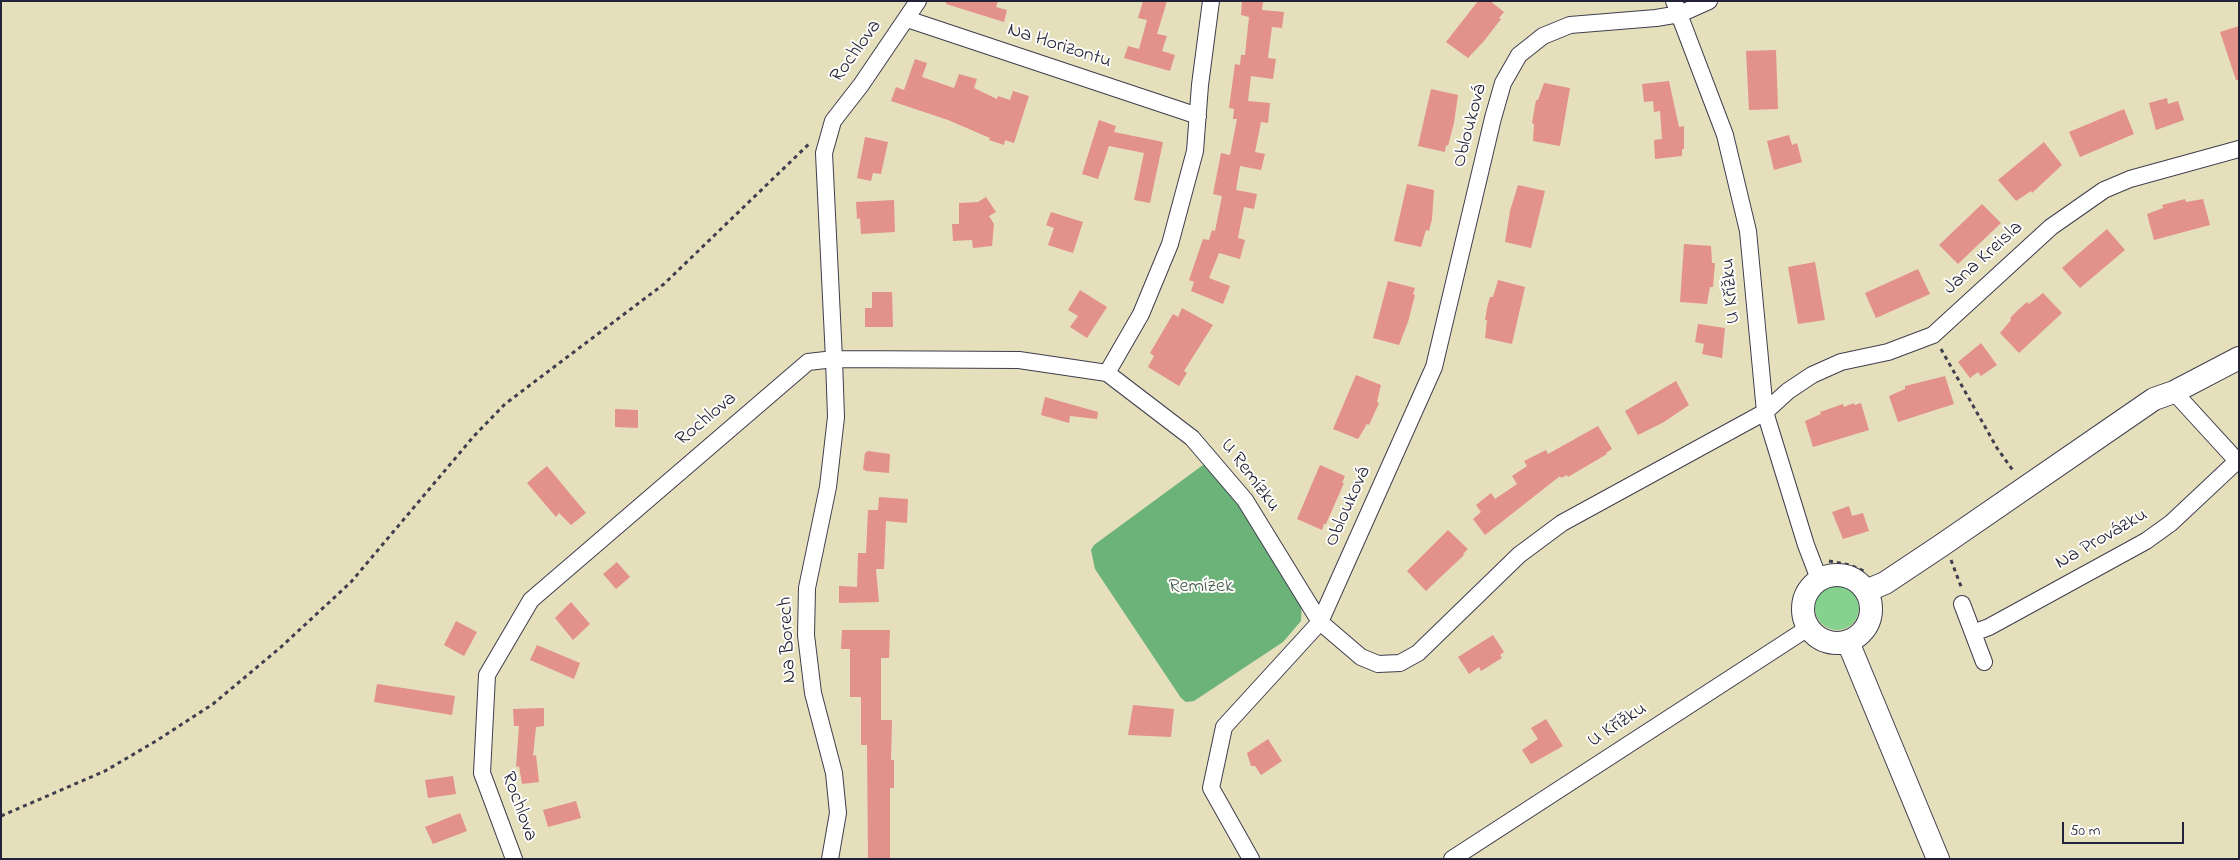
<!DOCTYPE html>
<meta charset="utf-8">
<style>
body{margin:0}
#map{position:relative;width:2240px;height:860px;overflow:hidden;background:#e6dfbb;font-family:"Indie Flower",sans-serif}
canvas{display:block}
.frame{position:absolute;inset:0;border:2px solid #22223b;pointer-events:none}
.scale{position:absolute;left:2062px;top:822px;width:122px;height:22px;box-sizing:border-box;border:2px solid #22223b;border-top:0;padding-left:6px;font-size:15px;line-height:18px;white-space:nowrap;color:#22223b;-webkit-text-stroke:4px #fdfcf7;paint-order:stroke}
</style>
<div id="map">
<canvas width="2240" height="860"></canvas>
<div class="frame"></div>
<div class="scale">50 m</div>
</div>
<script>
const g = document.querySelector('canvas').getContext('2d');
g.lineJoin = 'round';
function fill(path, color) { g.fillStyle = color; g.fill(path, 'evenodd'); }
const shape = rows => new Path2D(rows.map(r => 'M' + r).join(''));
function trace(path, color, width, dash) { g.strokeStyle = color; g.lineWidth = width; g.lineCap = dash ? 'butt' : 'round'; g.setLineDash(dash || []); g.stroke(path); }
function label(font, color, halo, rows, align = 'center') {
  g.font = font + ' "Indie Flower",sans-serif'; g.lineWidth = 4; g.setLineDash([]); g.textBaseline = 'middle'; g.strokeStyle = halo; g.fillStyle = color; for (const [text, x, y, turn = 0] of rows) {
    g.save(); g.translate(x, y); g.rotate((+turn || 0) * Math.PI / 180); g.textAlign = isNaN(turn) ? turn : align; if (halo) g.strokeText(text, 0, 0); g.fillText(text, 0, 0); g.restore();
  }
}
fill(shape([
 '1815 608a22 22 0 1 1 44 0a22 22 0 1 1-44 0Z'
]), '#85d18e');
fill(shape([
 [1213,464,1302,598,1301,621,1283,642,1194,701,1186,702,1181,698,1095,569,1091,550,1094,545,1203,465]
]), '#6cb379');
fill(shape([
 [946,1,998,1,996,7,1007,10,1004,22,946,4],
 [1143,1,1167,1,1157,34,1167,36,1162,51,1175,55,1170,71,1124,58,1128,46,1139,49,1147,20,1138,18],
 [1242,1,1263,2,1262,10,1284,12,1282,28,1272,27,1268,58,1276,59,1273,79,1251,76,1248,101,1270,103,1268,123,1261,122,1255,152,1265,154,1261,170,1240,166,1236,190,1257,194,1254,209,1244,207,1238,238,1245,240,1240,259,1219,253,1209,278,1230,286,1223,304,1191,291,1194,282,1189,280,1203,239,1209,240,1212,230,1215,231,1222,196,1213,194,1221,153,1230,155,1237,119,1233,119,1234,109,1229,108,1235,64,1240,65,1241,55,1245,55,1249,17,1241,15],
 [1478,1,1490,1,1504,12,1499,18,1501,19,1484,41,1468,58,1446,42],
 [2239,26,2239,80,2236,80,2220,32],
 [1776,50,1778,109,1749,110,1746,51],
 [915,59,927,63,922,77,954,88,959,74,977,79,974,88,997,99,998,96,1010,100,1013,91,1029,96,1014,143,1005,140,1004,145,989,140,990,138,948,120,891,101,896,87,904,90],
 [1669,81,1679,127,1684,126,1684,149,1682,149,1682,156,1655,159,1654,140,1662,139,1660,111,1654,112,1653,101,1644,102,1642,84],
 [1544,83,1570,88,1560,146,1533,141,1534,124,1532,123,1536,100,1538,100],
 [1431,89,1458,95,1454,123,1448,146,1446,145,1445,152,1418,146],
 [2167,98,2168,104,2178,101,2184,120,2156,130,2149,103],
 [2124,109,2134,134,2080,157,2069,132],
 [1099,120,1116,126,1114,132,1163,142,1150,203,1134,200,1144,153,1109,146,1098,179,1082,174],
 [1789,135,1792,145,1797,143,1802,162,1774,170,1767,141],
 [865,137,888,142,881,174,873,173,871,181,857,178],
 [2044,142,2062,165,2032,193,2031,191,2016,201,1998,180],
 [1407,184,1434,190,1432,219,1429,231,1426,230,1421,247,1394,241],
 [1518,185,1545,191,1531,248,1505,242,1510,211],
 [986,197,996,212,989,216,994,224,992,246,973,248,972,240,953,241,952,224,959,224,959,203,978,202],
 [2185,199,2186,202,2203,199,2210,225,2154,240,2147,214,2163,208,2162,205],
 [894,200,895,232,861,234,860,218,857,219,856,202],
 [1982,204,2001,223,1958,264,1939,245],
 [1051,212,1083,222,1073,253,1048,245,1054,228,1046,225],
 [2107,229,2125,250,2080,288,2062,268],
 [1684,244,1711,246,1712,263,1715,263,1713,287,1710,287,1707,304,1680,302],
 [1815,262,1825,320,1798,324,1788,267],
 [1918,269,1930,294,1876,318,1865,293],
 [1498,280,1525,287,1512,344,1485,338,1487,320,1485,320,1487,308,1490,297,1493,297],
 [1388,281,1415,288,1413,294,1415,295,1408,322,1399,345,1373,338],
 [1080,290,1107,307,1087,338,1070,327,1078,316,1068,310],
 [872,292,892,292,893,327,865,327,865,308,872,308],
 [2043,293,2062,313,2019,353,2000,333,2011,320,2010,318,2018,310,2027,302,2029,304],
 [1182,308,1213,325,1184,371,1187,373,1179,386,1148,367,1154,356,1150,353,1173,314,1178,317],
 [1698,324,1725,328,1722,358,1702,354,1704,344,1695,342],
 [1981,343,1997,365,1981,376,1978,372,1970,378,1958,362],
 [1356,375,1381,385,1377,402,1379,403,1369,425,1367,424,1358,439,1333,429],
 [1945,376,1954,404,1898,422,1889,396,1905,389,1905,386],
 [1676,381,1689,405,1664,422,1638,435,1625,411],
 [1045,397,1098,412,1097,419,1070,416,1069,423,1041,415],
 [1854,403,1854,405,1861,403,1869,430,1813,447,1805,421,1821,414,1820,412,1843,404,1844,407],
 [615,409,638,410,638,428,615,427],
 [1598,426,1612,449,1606,453,1607,454,1568,477,1567,475,1561,478,1560,476,1485,535,1473,519,1481,512,1476,505,1491,493,1495,499,1517,484,1512,476,1527,466,1524,461,1546,450,1548,454],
 [868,451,890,454,889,473,866,471,863,469,865,453],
 [1320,465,1345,476,1342,483,1344,483,1326,524,1324,524,1322,530,1297,519],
 [547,466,586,513,571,525,559,513,556,517,527,483],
 [879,497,908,499,907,523,886,521,884,569,876,569,879,602,839,603,839,586,857,587,858,553,866,553,868,510,878,510],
 [1849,506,1852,516,1863,513,1869,531,1843,539,1832,512],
 [1448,530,1468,549,1463,554,1464,555,1426,591,1407,571],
 [617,562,630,577,616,589,603,574],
 [571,602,590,624,573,640,555,618],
 [456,621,477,632,464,656,444,645],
 [842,630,890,630,889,658,881,658,881,720,892,720,891,760,894,760,894,788,890,788,890,859,868,859,867,745,861,745,861,697,850,697,850,649,841,649],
 [1493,635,1504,652,1500,655,1502,658,1481,671,1479,667,1469,674,1458,657],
 [537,645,580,663,574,679,530,660],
 [377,684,455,696,452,715,374,702],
 [1133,705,1174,709,1171,737,1128,735],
 [544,708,544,726,536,727,533,756,536,755,539,782,522,784,519,766,516,767,519,726,514,726,513,709],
 [1546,719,1563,746,1531,764,1522,750,1538,739,1531,728],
 [1268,739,1282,761,1261,775,1255,766,1251,766,1247,753],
 [453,776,456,794,428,798,425,780],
 [576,801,581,818,548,827,543,810],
 [460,813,467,831,433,844,425,827]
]), '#e2918b');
const street = shape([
 [1674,1,1725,135,1748,231,1765,412,1806,545,1819,579],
 [1709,1,1680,14,1656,18,1570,25,1543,36,1519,55,1503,83,1493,118,1434,367,1320,622,1361,657,1378,664,1400,663,1418,653,1519,555,1562,523,1765,412,1788,391,1812,375,1841,362,1888,352,1933,335,2051,227,2104,190,2130,179,2239,149],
 [907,19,1198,116],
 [1107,373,1141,314,1170,244,1195,151,1200,85,1211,1],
 [2174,392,2239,463],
 [1962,604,1984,662],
 [1973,633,1989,627,2146,541,2171,523,2237,461],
 [514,859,482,773,487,675,531,600,808,362,834,359,824,153,833,121,861,85,918,1],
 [830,859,838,813,834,773,813,693,806,635,807,588,828,487,836,417,834,359,1019,360,1107,373,1192,438,1245,500,1320,622,1224,727,1211,788,1251,859],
 [1452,859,1808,628]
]);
const secondary = shape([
 '1803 609a34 34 0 1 1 68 0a34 34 0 1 1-68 0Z',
 [1866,591,1885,583,1942,545,2154,399,2174,392,2239,358],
 [1848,642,1938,859]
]);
trace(street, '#3f3e4e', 18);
trace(secondary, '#3f3e4e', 24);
trace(shape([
 [1941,349,1997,448,2014,472],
 [1951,560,1962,589],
 [1829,561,1850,565,1864,571],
 [1,816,105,771,156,741,213,704,281,647,351,582,474,436,505,404,664,284,811,142]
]), '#3f3e4e', 3, [4, 4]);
trace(street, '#fff', 16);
trace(secondary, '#fff', 22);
label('20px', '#22223b', '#fdfcf7', [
 ["Na Horizontu",1059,47,18],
 ["Rochlova",857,52,-54],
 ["Oblouková",1471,126,-75],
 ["Jana Kreisla",1984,259,-42],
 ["U Křížku",1732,291,-95],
 ["Rochlova",707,420,-40],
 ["U Remízku",1249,476,53],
 ["Oblouková",1349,507,-66],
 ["Na Provázku",2102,540,-30],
 ["Na Borech",789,640,-93],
 ["U Křížku",1618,726,-33],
 ["Rochlova",518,807,70]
]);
label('20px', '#455f58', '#fdfcf7', [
 ["Remízek",1201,588]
]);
</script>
